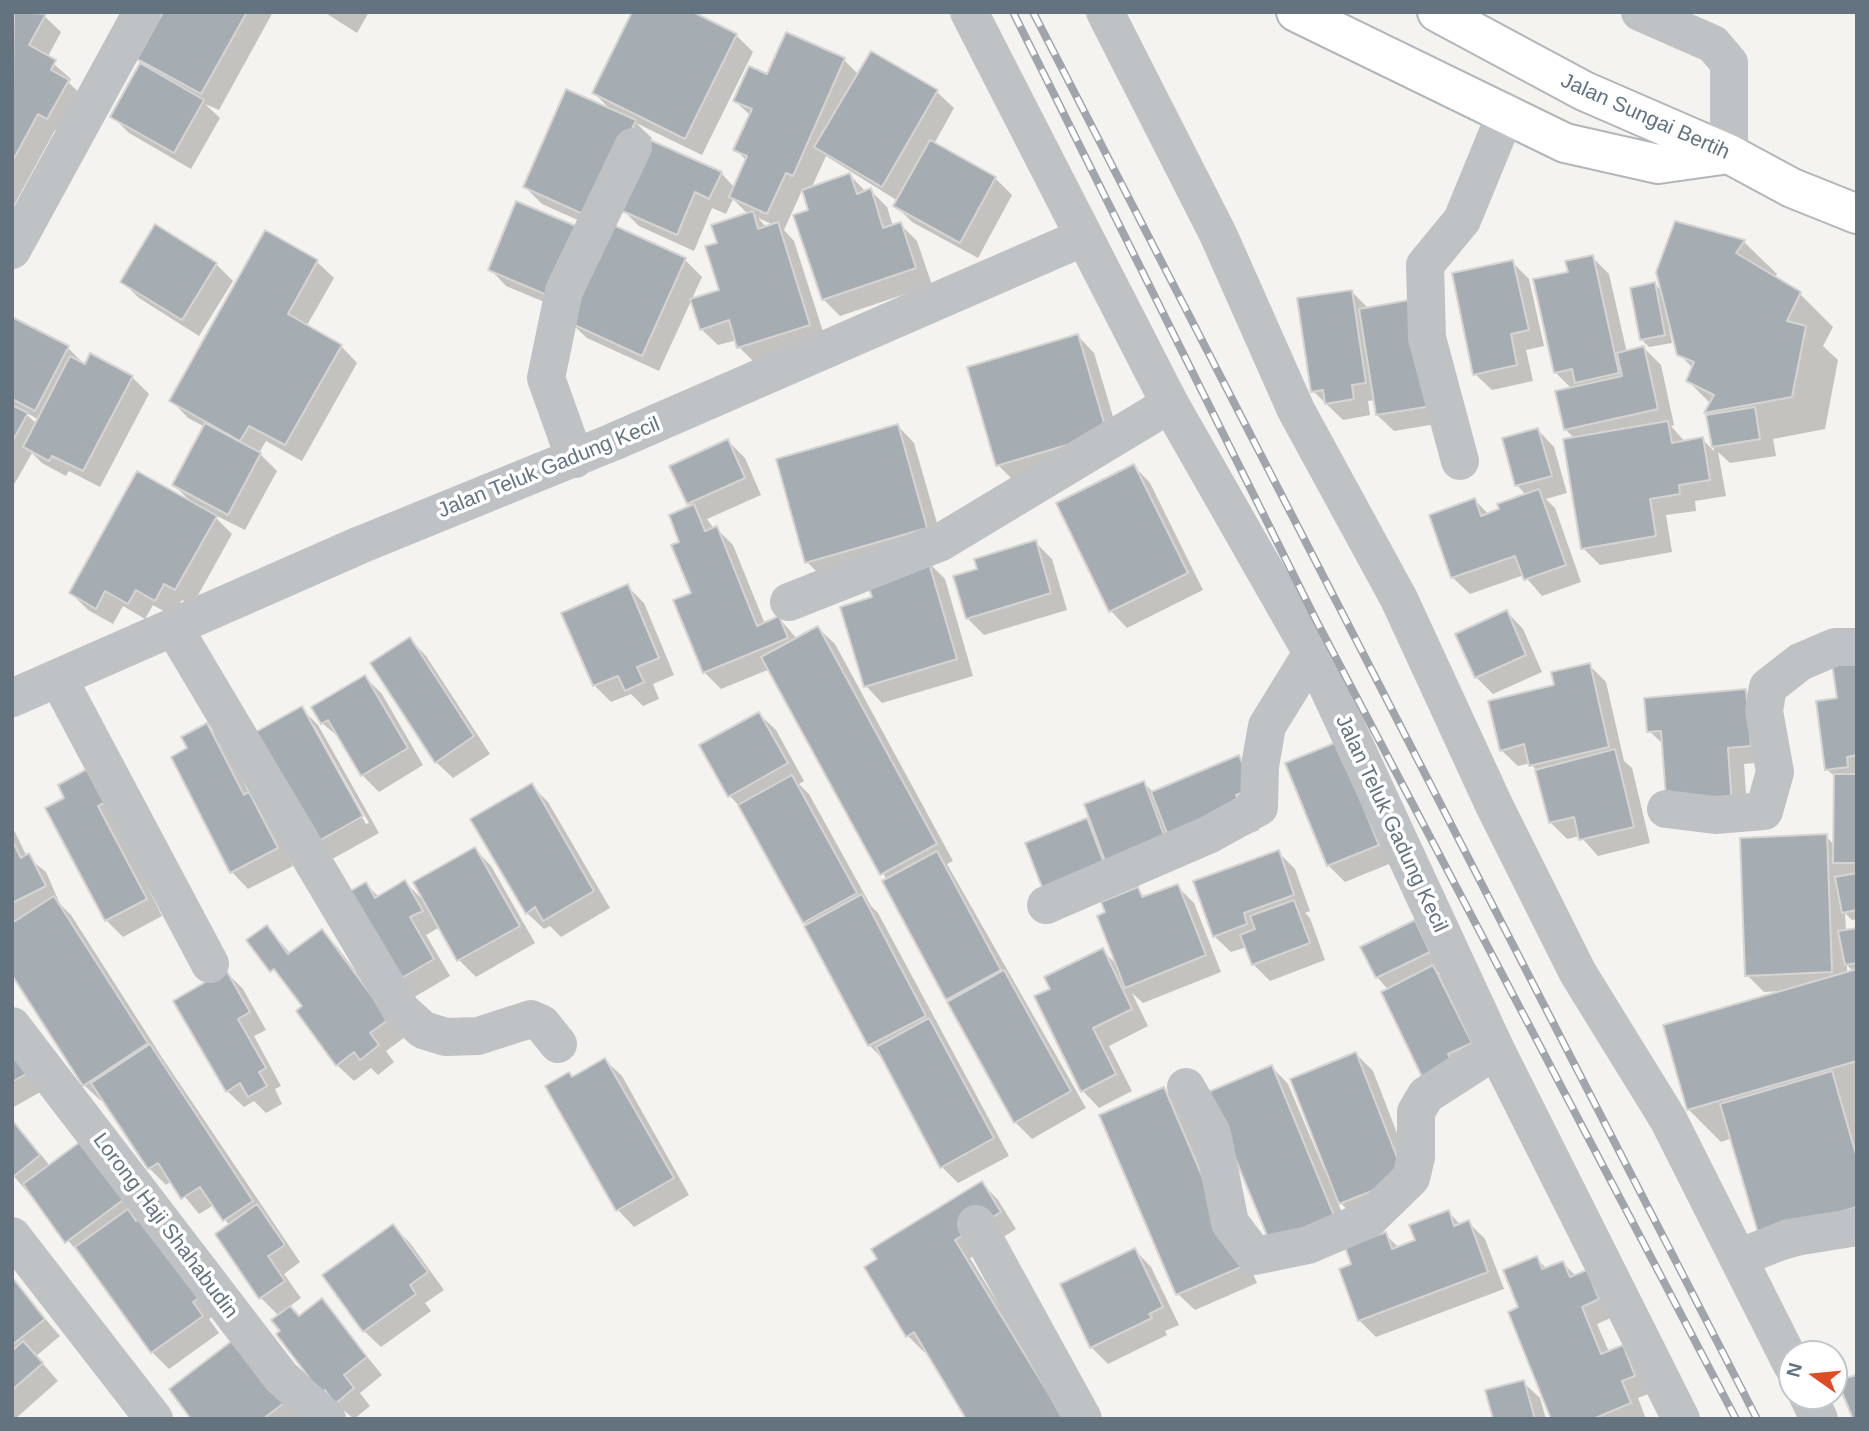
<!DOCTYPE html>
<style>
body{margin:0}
#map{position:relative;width:1869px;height:1431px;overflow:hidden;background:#f4f3ef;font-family:Helvetica,sans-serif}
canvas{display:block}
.frame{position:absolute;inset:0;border:14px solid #637380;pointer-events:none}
.north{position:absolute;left:1778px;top:1340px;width:70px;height:70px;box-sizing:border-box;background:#fff;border:2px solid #c1c7cc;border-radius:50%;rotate:285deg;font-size:19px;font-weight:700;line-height:28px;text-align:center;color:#637380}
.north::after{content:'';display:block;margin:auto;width:24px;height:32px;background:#dd4d26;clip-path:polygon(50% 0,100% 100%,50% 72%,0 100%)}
</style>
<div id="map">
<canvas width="1869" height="1431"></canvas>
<div class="frame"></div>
<div class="north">N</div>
</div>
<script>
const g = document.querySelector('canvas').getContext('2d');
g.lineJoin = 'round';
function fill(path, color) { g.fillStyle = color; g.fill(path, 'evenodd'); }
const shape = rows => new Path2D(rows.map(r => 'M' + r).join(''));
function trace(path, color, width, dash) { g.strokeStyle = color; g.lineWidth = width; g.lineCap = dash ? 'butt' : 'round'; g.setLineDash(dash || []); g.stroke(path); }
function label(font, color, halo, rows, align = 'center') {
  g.font = font + ' Helvetica,sans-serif'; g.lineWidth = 7; g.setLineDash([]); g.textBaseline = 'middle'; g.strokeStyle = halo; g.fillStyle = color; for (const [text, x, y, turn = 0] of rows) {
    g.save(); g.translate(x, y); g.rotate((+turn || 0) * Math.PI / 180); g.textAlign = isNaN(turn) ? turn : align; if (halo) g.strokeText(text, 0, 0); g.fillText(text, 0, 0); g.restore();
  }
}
fill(shape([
 [16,12,40,12,61,32,47,58,71,79,69,83,85,98,64,135,55,130,12,209,12,20],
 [165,12,273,12,219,110,205,104,220,118,191,169,129,133,112,116,152,71,139,59],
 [324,12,369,12,357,33],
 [787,34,844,60,859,75,872,53,937,92,954,108,934,144,995,178,1012,195,978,258,912,222,895,205,898,201,826,156,811,189,850,175,866,192,870,190,887,207,893,226,900,224,917,241,932,285,840,316,823,299,811,211,803,188,784,230,794,241,826,341,756,364,739,347,737,340,718,345,701,329,721,291,719,244,748,214,733,199,726,214,712,208,694,251,639,226,621,208,612,227,685,260,702,277,659,371,587,338,570,322,573,314,506,286,490,269,582,231,609,234,542,204,525,187,612,111,594,93,736,35,753,52,702,155,636,123,652,138,650,142,721,173,735,188,747,161,735,149,751,116,735,101,768,76],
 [758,218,774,225,767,228],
 [1676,223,1744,242,1777,274,1774,278,1800,294,1833,327,1823,346,1838,360,1825,429,1773,439,1776,456,1730,463,1718,452,1726,496,1695,501,1696,511,1666,515,1672,552,1600,565,1583,548,1575,439,1566,430,1572,389,1556,373,1570,273,1592,257,1609,274,1627,353,1644,348,1661,365,1674,425,1671,426,1685,442,1702,439,1714,451,1710,416,1707,413,1711,404,1688,381,1693,368,1679,354,1672,328,1669,329,1672,343,1649,347,1641,339,1655,284,1663,293],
 [317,262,334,278,306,327,341,346,357,363,302,461,266,441,259,453,277,471,245,530,211,513,232,534,192,606,182,600,172,616,153,605,145,619,123,606,113,624,88,610,71,593,193,504,174,485,205,427,188,418,172,401],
 [1512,262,1529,279,1544,346,1526,350,1533,381,1492,390,1475,374],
 [216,264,233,281,199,336,139,298,122,281],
 [1351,291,1369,309,1448,422,1394,431,1377,415,1375,400,1368,401,1370,415,1343,420,1313,391],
 [12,319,68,348,86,366,132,377,149,394,100,487,69,471,66,476,42,463,32,453,12,488],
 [27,413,39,420,37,424,26,414],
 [1078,336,1094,353,1123,450,1015,482,998,465],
 [898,426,914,443,943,544,824,579,807,562,778,460],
 [1538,430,1554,447,1567,493,1546,499,1555,508,1581,582,1542,596,1524,575,1470,594,1453,578,1432,516,1475,500,1489,515,1526,495,1517,485],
 [728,441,745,458,761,495,707,519,714,529,716,528,733,545,765,624,779,618,797,639,818,628,835,644,953,861,947,864,1086,1108,1032,1139,1015,1122,887,880,770,669,721,689,704,672,693,594,682,542,692,507,688,503],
 [1134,466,1150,483,1203,590,1127,628,1111,611,1058,504],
 [1035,542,1052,559,1067,610,984,635,967,618,979,571],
 [928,562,945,579,973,676,882,703,866,686,874,598],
 [627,586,644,603,674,675,653,684,659,699,643,706,631,694,611,702,594,685],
 [1507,612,1523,629,1542,672,1493,694,1476,677],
 [410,639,426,656,490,754,453,778,436,762],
 [1857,655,1857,919,1852,920,1845,913,1846,931,1857,929,1857,1239,1785,1260,1732,1138,1721,1142,1688,1109,1783,991,1764,992,1747,975,1826,836,1835,846,1836,778,1827,769,1839,700],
 [1847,965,1854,972,1847,974],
 [1589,665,1606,682,1624,761,1632,768,1650,843,1598,856,1580,836,1567,839,1550,822,1538,772,1530,763,1518,766,1501,750,1556,686],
 [365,677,382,694,423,765,379,792,362,775,341,739,322,723],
 [1745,691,1762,708,1767,762,1744,764,1748,823,1649,731],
 [301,708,318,725,379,833,318,867],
 [310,725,314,725,369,823,366,824],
 [759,714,776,730,804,781,799,784,809,794,871,906,878,913,1009,1156,958,1183,942,1167,885,1061,869,1045,807,926,741,808,730,796,702,746],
 [207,725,223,742,251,797,265,811,293,866,248,889,232,872,189,749],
 [1337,744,1394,862,1345,882,1328,865],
 [1239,757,1256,774,1252,812,1259,830,1189,859,1118,876,1125,895,1137,890,1146,898,1177,886,1194,903,1221,972,1143,1003,1132,993,1148,1026,1109,1046,1132,1091,1099,1108,1083,1091,1052,990,1102,950,1119,967,1087,820,1096,829,1144,783,1154,793],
 [89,770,162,916,123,937,106,920,67,798],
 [531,785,548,802,610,908,561,937,550,926,544,929,527,913],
 [12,826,27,857,46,872,60,904,71,915,163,1059,300,1262,284,1274,301,1298,289,1307,300,1318,322,1301,382,1375,360,1393,370,1406,354,1419,322,1392,282,1332,279,1316,261,1298,217,1235,230,1226,214,1205,199,1214,172,1181,166,1185,149,1168,104,1099,101,1101,84,1085,12,972],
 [475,849,491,866,535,943,476,977,459,960,440,927,426,935,450,976,406,1002,366,884,379,897,405,882,426,903],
 [1278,852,1295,869,1310,911,1305,913,1310,918,1325,960,1270,981,1253,964,1247,947,1231,952,1214,936],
 [267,927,291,954,321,931,338,948,405,1037,386,1051,394,1062,378,1075,371,1068,354,1081,337,1065,305,1006,249,940],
 [1431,939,1445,969,1438,973,1450,984,1487,1060,1472,1087,1377,977],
 [226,972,243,989,266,1030,254,1036,281,1086,275,1089,282,1104,266,1113,254,1101,244,1107,227,1091],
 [12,1038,42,1091,12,1108],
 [1356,1054,1373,1071,1421,1195,1357,1220,1336,1198,1351,1235,1289,1261,1272,1067,1288,1084,1324,1169,1327,1168],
 [605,1060,622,1076,689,1195,634,1227,618,1210,573,1079],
 [1163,1089,1180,1105,1257,1283,1195,1310,1178,1294],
 [12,1119,50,1166,84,1141,142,1215,134,1221,136,1224,224,1308,209,1319,219,1333,169,1369,152,1352,83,1258,12,1174],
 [982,1183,998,1200,1016,1229,970,1258,1069,1419,927,1351,924,1352,908,1336],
 [1448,1212,1461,1225,1468,1222,1485,1239,1504,1289,1376,1337,1359,1320,1354,1265,1385,1234,1399,1248,1417,1241],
 [393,1226,410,1243,444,1290,425,1303,431,1311,381,1347,364,1331],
 [1135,1250,1151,1267,1179,1325,1165,1331,1167,1335,1108,1364,1091,1347],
 [1536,1258,1547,1269,1563,1263,1576,1276,1587,1272,1615,1316,1597,1324,1609,1352,1622,1347,1639,1364,1651,1393,1638,1398,1646,1419,1553,1419,1520,1308],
 [12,1280,60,1336,36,1356,58,1381,15,1419,12,1419],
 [241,1336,302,1419,193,1419],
 [1523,1382,1540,1398,1546,1419,1495,1419]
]), '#0003');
const building = shape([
 [14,12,46,14,29,45,56,60,51,70,69,80,47,119,38,114,12,162,14,12],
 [163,12,247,12,201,94,137,59,163,12],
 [632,12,693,12,737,34,685,139,592,93,632,12],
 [786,32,845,58,793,176,786,173,767,214,729,197,747,156,733,150,752,109,733,101,749,66,767,74,786,32],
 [871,51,938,90,882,187,814,147,871,51],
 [140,63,204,100,174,153,110,117,140,63],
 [566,89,636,120,592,218,523,187,566,89],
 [650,140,722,172,709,199,695,192,677,235,620,210,650,140],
 [930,140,996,177,960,243,893,206,930,140],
 [850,173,857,194,871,188,883,228,901,222,916,268,822,300,793,215,808,210,802,190,850,173],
 [516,201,583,229,554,298,488,270,516,201],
 [753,211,758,229,778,222,810,325,737,348,729,320,700,330,690,299,719,290,705,246,717,243,711,225,753,211],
 [1675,221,1745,240,1736,253,1801,292,1787,321,1806,326,1792,397,1704,413,1714,395,1686,381,1694,362,1677,355,1656,272,1675,221],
 [155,224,217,263,182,320,120,282,155,224],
 [611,224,686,258,642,356,568,322,611,224],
 [265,230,318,260,288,314,342,345,285,445,249,426,240,441,169,401,265,230],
 [1593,255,1619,373,1575,383,1572,369,1554,373,1533,279,1568,272,1565,261,1593,255],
 [1513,260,1529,330,1511,334,1517,365,1473,375,1452,273,1513,260],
 [1655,282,1665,335,1640,340,1630,288,1655,282],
 [1352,290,1366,383,1352,385,1354,399,1325,404,1323,390,1311,392,1297,298,1352,290],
 [1415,299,1432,406,1376,415,1359,309,1415,299],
 [12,317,69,346,35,411,12,399,12,317],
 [1078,334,1107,433,996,466,967,367,1078,334],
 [1644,346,1658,409,1564,430,1555,391,1622,376,1617,353,1644,346],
 [90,353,133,376,83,471,52,456,49,461,23,447,70,356,85,364,90,353],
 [12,405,28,413,12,442,12,405],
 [1755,407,1760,439,1712,447,1706,415,1755,407],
 [1668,421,1672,443,1703,437,1710,480,1679,485,1680,494,1650,499,1656,536,1581,549,1563,439,1668,421],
 [205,423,261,453,228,515,172,485,205,423],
 [898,424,927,528,805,563,776,459,898,424],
 [1538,428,1552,476,1515,486,1502,438,1538,428],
 [728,439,745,478,687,504,669,466,728,439],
 [1134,464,1188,573,1109,612,1056,503,1134,464],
 [137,471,217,516,175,590,164,584,155,601,136,590,128,604,105,591,96,609,69,593,137,471],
 [1539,489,1566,565,1524,580,1515,556,1451,578,1429,515,1475,498,1481,516,1499,509,1497,504,1539,489],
 [694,504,705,531,717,526,757,626,779,616,788,638,703,673,673,600,691,593,671,545,679,542,669,515,694,504],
 [1036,540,1051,593,966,619,953,576,977,569,974,559,1036,540],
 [928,560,957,659,864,687,840,607,872,597,866,579,928,560],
 [628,584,659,658,637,667,644,682,625,691,618,676,593,686,561,613,628,584],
 [1507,610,1526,655,1475,678,1455,634,1507,610],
 [818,626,937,844,880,875,761,657,818,626],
 [410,637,474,736,435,763,370,663,410,637],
 [1857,653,1857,755,1847,757,1848,767,1825,770,1816,701,1837,698,1831,657,1857,653],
 [1590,663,1609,747,1529,766,1524,744,1500,751,1488,701,1554,685,1551,672,1590,663],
 [365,675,408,748,361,776,328,720,321,724,311,707,365,675],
 [1746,689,1751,746,1728,748,1732,807,1667,812,1661,731,1647,732,1644,698,1746,689],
 [302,706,363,816,299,852,238,742,302,706],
 [759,712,788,763,728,797,699,745,759,712],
 [207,723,244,795,249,792,278,848,230,873,171,757,187,748,181,737,207,723],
 [1337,742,1379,845,1327,866,1285,763,1337,742],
 [1615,749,1634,827,1579,840,1574,817,1549,823,1535,770,1615,749],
 [1239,755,1252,789,1236,795,1243,813,1171,843,1151,792,1239,755],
 [89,768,108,801,98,806,147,899,105,921,45,808,64,798,58,785,89,768],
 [1834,774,1857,774,1857,863,1833,863,1834,774],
 [792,775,857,893,803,923,738,805,792,775],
 [1144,781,1168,846,1108,869,1084,804,1144,781],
 [532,783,594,891,543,921,535,907,526,914,470,819,532,783],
 [1087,818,1109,876,1047,900,1025,843,1087,818],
 [1827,834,1832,972,1745,976,1740,838,1827,834],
 [12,840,21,858,29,853,46,886,12,903,12,840],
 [475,847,520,926,457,961,413,882,475,847],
 [1279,850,1294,895,1244,913,1247,924,1213,937,1193,881,1279,850],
 [937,851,1001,970,946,1000,882,881,937,851],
 [1857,873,1857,910,1842,913,1835,877,1857,873],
 [405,880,423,911,410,917,434,959,388,986,337,899,366,882,375,898,405,880],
 [1178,884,1206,955,1125,988,1097,916,1105,912,1101,902,1138,887,1142,897,1178,884],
 [862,894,926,1016,868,1046,804,926,862,894],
 [54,896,148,1043,83,1086,12,975,12,923,54,896],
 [1294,900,1310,943,1252,965,1240,935,1255,929,1250,916,1294,900],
 [1415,920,1430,952,1376,978,1360,947,1415,920],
 [267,925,288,954,322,929,389,1019,370,1033,379,1045,360,1060,354,1052,336,1066,296,1011,302,1006,274,969,270,972,246,940,267,925],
 [1857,928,1857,963,1845,965,1838,931,1857,928],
 [1103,948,1132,1009,1093,1028,1116,1074,1081,1092,1034,996,1050,989,1044,977,1103,948],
 [1433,965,1472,1043,1448,1054,1456,1070,1426,1085,1381,992,1433,965],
 [1857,969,1857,1061,1687,1110,1663,1025,1857,969],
 [226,970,250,1012,238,1019,266,1068,259,1072,267,1086,248,1097,240,1083,226,1092,173,1001,226,970],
 [1004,970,1071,1091,1014,1123,947,1002,1004,970],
 [929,1018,994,1138,940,1168,876,1047,929,1018],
 [150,1044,253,1201,223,1221,200,1187,181,1199,158,1163,148,1169,91,1083,150,1044],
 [12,1049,26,1074,12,1082,12,1049],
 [1356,1052,1405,1178,1339,1204,1290,1079,1356,1052],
 [605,1058,674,1178,616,1211,545,1086,569,1072,572,1077,605,1058],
 [1272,1065,1335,1218,1271,1245,1208,1092,1272,1065],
 [1832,1071,1857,1158,1857,1207,1759,1236,1720,1104,1832,1071],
 [1164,1087,1241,1267,1176,1295,1099,1115,1164,1087],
 [12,1120,40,1155,13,1177,12,1176,12,1120],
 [84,1139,127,1197,65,1243,23,1184,84,1139],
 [982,1181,1001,1212,955,1240,1064,1419,966,1419,914,1332,906,1337,864,1267,877,1259,871,1249,982,1181],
 [257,1204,285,1245,268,1256,285,1281,259,1299,215,1234,257,1204],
 [128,1209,136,1221,152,1210,209,1291,193,1302,203,1316,151,1353,75,1247,128,1209],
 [1449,1210,1454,1226,1469,1220,1488,1272,1358,1321,1339,1269,1351,1264,1345,1247,1386,1232,1392,1249,1415,1240,1409,1225,1449,1210],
 [393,1224,428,1272,410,1285,416,1294,363,1332,322,1275,393,1224],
 [1135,1248,1163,1307,1149,1314,1152,1318,1090,1348,1060,1284,1135,1248],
 [1537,1256,1542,1269,1563,1261,1570,1277,1587,1270,1599,1299,1582,1307,1601,1354,1623,1345,1635,1376,1622,1381,1631,1403,1593,1419,1551,1419,1508,1312,1518,1307,1503,1270,1537,1256],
 [12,1277,45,1319,12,1345,12,1277],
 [322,1298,367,1357,344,1375,354,1388,335,1404,325,1390,321,1393,276,1334,280,1331,271,1320,290,1306,299,1316,322,1298],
 [241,1334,289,1399,263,1419,191,1419,169,1389,241,1334],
 [23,1341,43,1363,12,1390,12,1351,23,1341],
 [1857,1375,1857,1419,1853,1419,1837,1380,1857,1375],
 [1524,1380,1535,1419,1493,1419,1485,1390,1524,1380]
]);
fill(building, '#a5adb2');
trace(building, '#d5d4d2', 2);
const primary = shape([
 [1296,12,1565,143,1658,164,1729,154],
 [1437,12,1584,91,1729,154,1792,188,1857,214]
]);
trace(primary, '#b1b6b9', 42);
trace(shape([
 [969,12,1170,404,1312,653,1496,1050,1681,1419],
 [1105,12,1218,234,1296,410,1399,599,1494,805,1578,973,1668,1119,1792,1365],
 [1640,12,1713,44,1729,63,1729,154],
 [12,250,142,12],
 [575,459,546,378,564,291,633,147],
 [1460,461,1427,338,1425,265,1462,220,1506,113],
 [789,602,941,542,1170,404],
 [174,628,401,1010,423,1030,446,1037,478,1036,531,1019,542,1024,558,1044],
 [58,678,210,964],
 [12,698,360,545,613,442,1084,237],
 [1666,809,1715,815,1764,811,1775,772,1764,711,1768,687,1800,662,1835,647,1857,647],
 [1046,905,1208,835,1259,807,1260,766,1267,726,1312,653],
 [12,1026,281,1377,327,1419],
 [1186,1087,1212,1133,1230,1223,1255,1256,1308,1245,1369,1219,1411,1178,1416,1157,1416,1112,1426,1095,1496,1050],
 [976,1224,1083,1419],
 [12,1236,154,1419],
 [1738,1258,1789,1238,1857,1227],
 [1808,1396,1819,1419]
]), '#bec2c5', 38);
trace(primary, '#fff', 38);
const rail = shape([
 [1013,12,1317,622,1736,1419],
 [1033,12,1757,1419]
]);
trace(rail, '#9fa5aa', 8);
trace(rail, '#fff', 5, [16]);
label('21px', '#637380', '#fff', [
 ["Jalan Sungai Bertih",1645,117,24],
 ["Jalan Teluk Gadung Kecil",549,468,-22],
 ["Jalan Teluk Gadung Kecil",1391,824,65],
 ["Lorong Haji Shahabudin",165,1226,53]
]);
</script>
